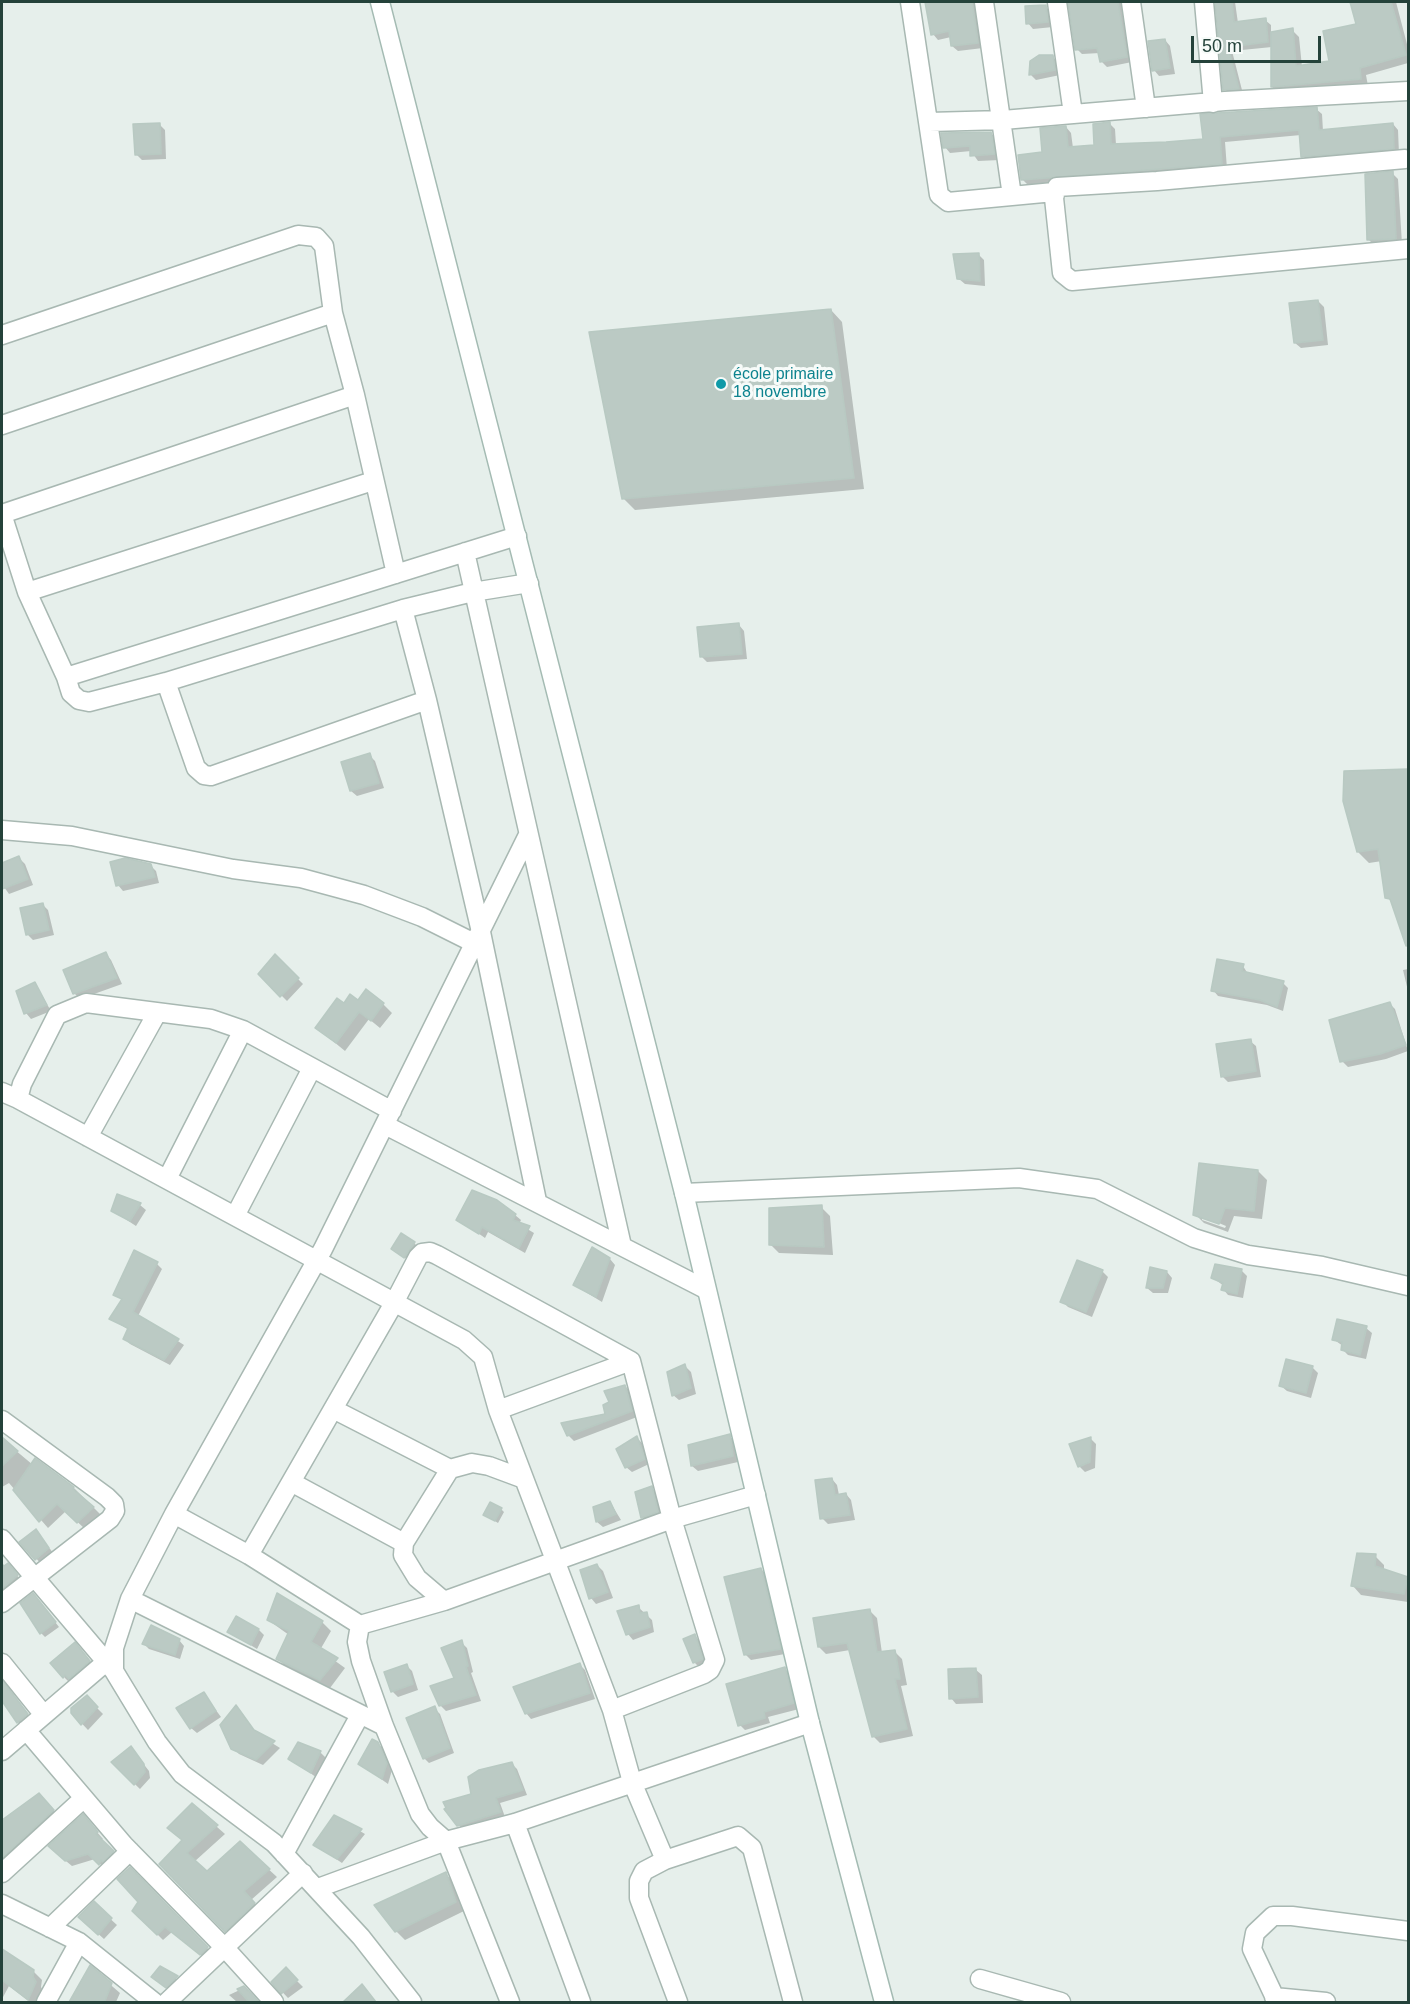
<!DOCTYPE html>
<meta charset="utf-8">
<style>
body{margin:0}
#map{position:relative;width:1410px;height:2004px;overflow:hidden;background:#e6efeb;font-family:Arial,sans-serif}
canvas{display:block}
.frame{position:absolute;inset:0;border:3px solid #24423a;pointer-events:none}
.scale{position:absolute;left:1191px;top:36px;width:130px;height:27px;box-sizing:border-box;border:3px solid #24423a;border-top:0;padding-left:8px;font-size:18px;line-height:21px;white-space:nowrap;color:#24423a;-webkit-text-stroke:4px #f7fbf9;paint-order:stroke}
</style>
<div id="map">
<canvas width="1410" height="2004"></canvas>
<div class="frame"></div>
<div class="scale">50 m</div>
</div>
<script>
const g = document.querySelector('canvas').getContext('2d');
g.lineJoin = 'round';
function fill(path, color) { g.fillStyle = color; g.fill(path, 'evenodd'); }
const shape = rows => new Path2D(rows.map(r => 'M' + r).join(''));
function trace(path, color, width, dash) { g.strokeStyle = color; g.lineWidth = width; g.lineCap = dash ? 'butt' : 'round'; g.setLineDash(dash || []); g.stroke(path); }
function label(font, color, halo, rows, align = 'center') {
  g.font = font + ' Arial,sans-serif'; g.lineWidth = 6; g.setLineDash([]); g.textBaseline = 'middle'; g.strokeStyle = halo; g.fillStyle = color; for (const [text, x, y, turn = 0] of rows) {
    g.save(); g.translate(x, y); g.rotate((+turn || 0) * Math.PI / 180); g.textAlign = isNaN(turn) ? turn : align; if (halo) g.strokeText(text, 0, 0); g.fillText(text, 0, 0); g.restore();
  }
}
fill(shape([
 [927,2,981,2,983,48,958,51,952,46,951,37,938,40,933,34],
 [1070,2,1122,2,1132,62,1107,67,1101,61,1100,53,1082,54,1077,49],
 [1217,2,1235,2,1238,23,1265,20,1271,25,1271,34,1292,30,1299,37,1302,67,1331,63,1358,26,1352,2,1396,2,1408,48,1408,63,1366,75,1368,86,1279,94,1272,87,1272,47,1232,51,1243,94,1230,94,1225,89],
 [1045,6,1051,12,1053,27,1033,29,1028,23],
 [1165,40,1170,46,1175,74,1159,76,1154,70],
 [1053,57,1058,63,1060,75,1036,80,1030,74],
 [1316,109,1322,114,1323,131,1393,124,1398,130,1399,154,1309,162,1303,156,1301,135,1225,142,1227,169,1028,185,1022,179,1066,127,1071,133,1073,148,1096,146,1110,124,1115,129,1116,145,1205,140],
 [159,124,165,130,166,159,142,160,136,154],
 [991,133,996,139,1000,160,978,161,971,151,950,153,945,147],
 [1392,173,1398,179,1402,244,1374,245,1369,240],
 [978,254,984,260,985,286,965,284,959,279],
 [1318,301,1324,307,1328,345,1301,348,1295,343],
 [831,310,842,322,864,489,635,510,623,498],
 [739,625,744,631,747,659,707,662,702,657],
 [369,755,375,761,384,788,357,796,351,791],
 [1408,770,1408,938,1404,934,1393,903,1387,897,1382,861,1369,863,1358,852,1346,773],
 [19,858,25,864,33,885,9,894,2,884,2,865],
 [150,865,156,871,159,883,123,891,118,885],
 [42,904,48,910,54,935,33,940,28,935],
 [106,954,111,960,122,984,80,999,74,993],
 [275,956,303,984,287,1001,260,974],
 [1243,966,1248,974,1283,983,1288,988,1283,1011,1267,1005,1218,996,1213,990],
 [1408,969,1408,991,1403,970],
 [35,984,51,1011,31,1019,26,1013],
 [358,1003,383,1004,392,1013,380,1028,369,1019,345,1051,317,1028],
 [1389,1003,1395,1009,1408,1051,1386,1059,1348,1067,1342,1061],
 [1250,1041,1256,1046,1261,1077,1228,1082,1222,1076],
 [1258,1171,1267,1180,1262,1219,1234,1216,1228,1232,1204,1223,1195,1214],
 [1202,1216,1226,1226,1225,1228,1202,1220],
 [118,1196,140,1205,146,1210,136,1226,113,1211],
 [821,1207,830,1216,833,1255,779,1253,770,1244],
 [515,1215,521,1220,519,1224,534,1233,525,1253,488,1232,485,1238,458,1219],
 [414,1243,416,1245,407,1259,395,1252],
 [610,1259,615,1265,602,1302,574,1285],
 [157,1264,162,1269,138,1316,184,1345,170,1365,130,1344,124,1338,129,1330,111,1319,123,1301,115,1294],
 [1241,1270,1247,1276,1243,1298,1228,1295,1223,1289,1224,1286,1213,1278],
 [1102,1271,1108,1277,1092,1317,1068,1307,1062,1301],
 [1167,1272,1172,1278,1168,1293,1153,1293,1147,1288],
 [1366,1328,1372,1333,1366,1359,1348,1355,1342,1349,1343,1346,1333,1339],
 [685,1366,691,1372,696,1394,679,1400,673,1395],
 [1312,1367,1318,1373,1311,1398,1287,1391,1281,1386],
 [625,1386,631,1392,637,1417,574,1441,568,1435,607,1416,610,1403],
 [729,1436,735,1441,738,1462,698,1471,692,1466],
 [637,1438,642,1443,649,1464,632,1472,626,1467],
 [2,1439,33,1465,36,1461,74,1488,101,1515,86,1530,66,1511,48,1528,9,1483,2,1487],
 [1091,1439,1096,1444,1095,1468,1085,1472,1079,1466],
 [832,1479,837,1485,839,1495,846,1494,851,1500,855,1520,828,1524,822,1518],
 [651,1488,657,1493,663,1517,648,1523,643,1517],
 [610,1502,621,1520,603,1527,597,1522,594,1508],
 [501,1509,504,1512,498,1523,485,1515],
 [36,1531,54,1554,42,1565,22,1542],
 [1375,1556,1384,1565,1384,1570,1408,1580,1408,1602,1361,1595,1353,1586],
 [597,1565,603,1571,613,1598,596,1604,591,1598],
 [2,1566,15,1573,24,1584,2,1603],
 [761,1569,767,1575,785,1654,751,1660,745,1654],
 [278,1595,322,1622,331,1631,320,1650,345,1668,330,1688,287,1668,278,1659,289,1635,268,1620],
 [37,1599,59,1627,45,1637,41,1633],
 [638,1607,652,1620,654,1632,633,1640,628,1634],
 [870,1611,877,1618,882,1653,895,1652,902,1659,907,1685,901,1686,913,1736,880,1743,873,1736,850,1650,826,1654,819,1647],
 [259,1630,264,1635,257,1649,229,1632],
 [695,1636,701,1642,706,1667,700,1668,694,1662],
 [179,1640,184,1646,180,1659,149,1649,143,1643],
 [461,1642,467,1648,473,1672,471,1673,481,1701,446,1711,440,1705,456,1679],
 [80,1649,95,1667,76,1683,71,1679,69,1682,64,1677],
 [579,1664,585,1670,595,1699,531,1719,526,1713],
 [406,1665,412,1671,418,1690,398,1697,392,1691],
 [785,1669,790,1674,799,1709,768,1717,770,1723,745,1730,740,1725],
 [976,1670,982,1675,983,1703,956,1704,951,1698],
 [2,1681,32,1719,22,1727,6,1705,10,1700,2,1692],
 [204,1694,221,1717,197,1733,191,1728],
 [86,1697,103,1714,88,1730,72,1713],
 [434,1708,440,1714,454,1753,429,1763,424,1758],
 [242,1713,256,1733,280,1748,263,1765,239,1754,233,1748],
 [377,1743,384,1749,392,1770,388,1784,360,1764],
 [299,1744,320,1752,326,1758,317,1778,290,1758],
 [131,1748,149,1771,150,1778,140,1789,113,1763],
 [512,1764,517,1769,527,1795,500,1803,505,1817,464,1831,459,1825,473,1795],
 [39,1795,61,1819,2,1875,2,1823],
 [192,1805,225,1834,194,1862,207,1873,240,1843,277,1877,251,1900,262,1911,234,1938,161,1864,183,1841],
 [334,1816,365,1834,342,1863,315,1845],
 [88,1822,103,1839,101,1840,118,1857,105,1869,95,1859,72,1866,55,1852],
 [130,1869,213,1954,207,1960,172,1932,163,1940,134,1911,140,1902],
 [446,1874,454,1883,464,1911,405,1940,396,1931],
 [94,1904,117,1925,104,1939,85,1922],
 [2,1953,34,1972,42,1980,41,1987,43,1991,38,2002,30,2002,9,1986,2,1999],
 [91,1968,120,1993,116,2002,71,2002],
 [160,1968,182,1983,172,1992,159,1982],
 [286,1970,303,1987,288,1998,273,1982],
 [244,1988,249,1993,257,2002,237,2002,229,1995]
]), '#0003');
const building = shape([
 [925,2,972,2,978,43,951,46,949,31,931,35,925,2],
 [1068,2,1118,2,1127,57,1100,62,1097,48,1075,50,1068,2],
 [1215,2,1232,2,1234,22,1266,18,1268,42,1228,47,1239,89,1223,90,1215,2],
 [1350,2,1391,2,1406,55,1360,68,1361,79,1271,87,1271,32,1293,28,1296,66,1329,61,1323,31,1356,24,1350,2],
 [1046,5,1048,22,1026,24,1025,6,1046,5],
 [1165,39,1170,68,1152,71,1148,41,1165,39],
 [1039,55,1053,55,1055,70,1029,75,1030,61,1039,55],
 [1317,107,1319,130,1393,123,1394,149,1301,157,1299,130,1220,137,1222,164,1021,180,1018,155,1042,152,1040,128,1066,126,1068,147,1094,145,1093,124,1110,122,1111,144,1166,142,1203,139,1200,114,1317,107],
 [160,123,161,154,135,155,133,124,160,123],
 [991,132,995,154,970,156,970,146,943,148,941,133,991,132],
 [1393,171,1396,239,1367,240,1365,174,1393,171],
 [979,253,980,281,957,279,953,254,979,253],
 [1318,300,1323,340,1294,343,1289,303,1318,300],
 [831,309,854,478,622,499,589,332,831,309],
 [739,623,742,654,700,657,697,627,739,623],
 [370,753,379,783,350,791,341,762,370,753],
 [1408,769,1408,945,1406,946,1390,899,1385,898,1378,849,1357,852,1343,801,1344,771,1408,769],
 [19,856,28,879,2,889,2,863,19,856],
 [125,858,151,864,155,877,116,886,110,862,125,858],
 [43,903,49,930,26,935,20,908,43,903],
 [106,952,117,978,73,994,63,970,106,952],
 [275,954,299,978,280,997,258,974,275,954],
 [1217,959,1244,964,1242,971,1284,981,1277,1007,1260,1000,1211,991,1217,959],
 [35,982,47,1005,24,1014,16,991,35,982],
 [366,989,384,1003,371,1021,359,1012,336,1043,315,1028,337,998,344,1003,350,994,358,1000,366,989],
 [1390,1002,1406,1045,1380,1054,1340,1062,1329,1020,1390,1002],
 [1251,1039,1256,1071,1221,1077,1216,1044,1251,1039],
 [1199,1163,1258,1170,1254,1211,1225,1208,1219,1224,1193,1215,1199,1163],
 [472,1190,497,1200,516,1214,513,1220,530,1226,519,1248,482,1227,479,1234,456,1220,472,1190],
 [117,1194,141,1203,130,1221,111,1211,117,1194],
 [822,1205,824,1247,769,1245,769,1208,822,1205],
 [401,1233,415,1242,404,1258,391,1249,401,1233],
 [592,1247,610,1258,596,1297,573,1285,592,1247],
 [134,1250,158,1262,133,1312,179,1339,164,1360,123,1339,128,1328,109,1319,122,1299,113,1295,134,1250],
 [1077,1260,1103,1270,1086,1312,1060,1302,1077,1260],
 [1215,1264,1242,1269,1237,1294,1221,1290,1223,1283,1211,1278,1215,1264],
 [1150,1267,1167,1271,1163,1288,1146,1288,1150,1267],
 [1337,1319,1367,1326,1360,1355,1341,1350,1342,1342,1332,1340,1337,1319],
 [1286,1359,1313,1366,1306,1393,1279,1386,1286,1359],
 [685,1364,691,1388,672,1396,667,1372,685,1364],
 [625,1385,632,1411,567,1436,561,1423,605,1414,603,1405,609,1402,604,1391,625,1385],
 [730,1434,733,1456,691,1466,688,1445,730,1434],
 [637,1436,645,1459,625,1468,616,1449,637,1436],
 [2,1437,18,1451,2,1466,2,1437],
 [1091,1437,1090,1462,1078,1467,1069,1444,1091,1437],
 [35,1458,74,1487,73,1489,94,1507,77,1523,57,1504,39,1522,13,1490,35,1458],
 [832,1478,835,1495,846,1493,850,1515,820,1519,815,1480,832,1478],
 [652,1486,658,1512,641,1518,635,1492,652,1486],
 [610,1501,616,1514,596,1522,593,1507,610,1501],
 [490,1502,502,1508,495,1521,483,1515,490,1502],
 [36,1529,49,1548,35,1560,19,1542,36,1529],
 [1357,1553,1376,1554,1375,1566,1408,1577,1404,1594,1351,1586,1357,1553],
 [8,1563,18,1575,2,1589,2,1564,4,1566,8,1563],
 [597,1564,608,1592,589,1599,580,1570,597,1564],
 [761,1568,781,1649,744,1655,724,1577,761,1568],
 [33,1593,56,1622,40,1634,20,1603,33,1593],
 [277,1593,323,1621,311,1642,338,1658,320,1680,276,1659,289,1631,267,1620,277,1593],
 [639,1605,640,1613,647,1612,650,1627,626,1635,617,1611,639,1605],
 [870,1609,877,1652,895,1650,900,1679,895,1679,907,1729,872,1737,847,1643,818,1647,813,1618,870,1609],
 [236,1616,259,1629,251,1645,227,1632,236,1616],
 [151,1625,180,1639,175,1655,142,1644,151,1625],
 [695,1634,703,1659,693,1663,683,1639,695,1634],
 [462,1640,468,1666,466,1667,476,1695,439,1706,430,1686,454,1678,441,1648,462,1640],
 [75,1642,90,1661,69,1679,65,1675,63,1678,50,1663,75,1642],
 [580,1663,590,1693,525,1714,513,1687,580,1663],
 [407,1664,413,1684,391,1692,384,1672,407,1664],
 [785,1667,794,1703,764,1712,765,1718,738,1726,726,1684,785,1667],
 [976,1668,978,1697,949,1699,948,1669,976,1668],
 [2,1680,28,1714,17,1723,2,1701,2,1680],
 [204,1692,216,1711,190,1729,176,1708,204,1692],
 [87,1695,98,1707,81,1725,71,1713,71,1708,87,1695],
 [236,1705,254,1730,275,1741,256,1760,231,1749,220,1725,236,1705],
 [435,1706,450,1748,423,1759,406,1718,435,1706],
 [372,1739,378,1742,387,1763,382,1779,358,1764,372,1739],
 [298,1742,321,1751,311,1773,288,1759,298,1742],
 [131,1746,144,1764,145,1772,134,1785,111,1762,131,1746],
 [512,1762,523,1790,496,1798,501,1812,457,1826,444,1809,446,1808,443,1802,471,1794,468,1777,479,1770,512,1762],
 [39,1793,54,1810,2,1858,2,1820,39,1793],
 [192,1803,218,1825,187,1853,207,1871,240,1841,270,1869,244,1891,255,1903,225,1932,159,1864,182,1840,167,1828,192,1803],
 [83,1814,98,1832,96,1834,114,1851,103,1862,101,1860,99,1865,88,1854,65,1861,48,1846,83,1814],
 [334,1815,362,1829,337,1859,313,1845,334,1815],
 [130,1867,208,1947,200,1955,165,1927,157,1935,132,1911,138,1902,117,1879,130,1867],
 [446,1872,456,1902,395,1932,374,1905,446,1872],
 [94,1901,112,1918,98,1935,78,1917,94,1901],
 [2,1949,34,1970,33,1977,36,1982,28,2000,2,1980,2,1949],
 [90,1965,112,1983,105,2001,69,2002,90,1965],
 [160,1966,178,1976,166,1988,151,1977,160,1966],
 [286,1967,298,1980,281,1994,271,1982,286,1967],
 [362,1984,376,2002,343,2002,362,1984],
 [244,1986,259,2002,249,2002,237,1989,244,1986]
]);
fill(building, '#bbcac4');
trace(building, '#b8c9c2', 1.5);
const street = shape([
 [910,2,939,195,948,202,1054,192],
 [984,2,1012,196],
 [1057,2,1073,114],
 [1131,2,1146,108],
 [1204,2,1213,103],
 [929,122,1003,120,1225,101,1408,91],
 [1405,159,1157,181,1057,187,1054,198,1062,273,1072,281,1408,249],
 [2,335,298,235,316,237,324,246,333,313,355,395,396,574],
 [2,425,333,313],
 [2,514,27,592,66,677,71,693,79,700,89,702,166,682,403,609,473,592,529,583],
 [2,514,355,395],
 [465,552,622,1246],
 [27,592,373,481],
 [403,609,427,700,481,932,537,1201],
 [66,677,517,536],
 [166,682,196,768,204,775,211,776,427,700],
 [2,830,72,836,233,869,301,878,364,895,422,917,476,944],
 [2,1092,18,1099],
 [392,1111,243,1030,211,1019,86,1003,57,1015,22,1084,18,1099,464,1340,483,1357,498,1410,612,1710,632,1782,665,1860],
 [385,1125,705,1289],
 [88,1137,157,1013],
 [167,1179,243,1030],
 [684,1193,1019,1178,1097,1189,1194,1238,1248,1255,1322,1266,1408,1286],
 [235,1216,311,1070],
 [333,1409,450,1469],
 [498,1410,631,1361],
 [2,1420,107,1497,114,1504,115,1511,110,1519,2,1603],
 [291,1482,404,1543],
 [174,1514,249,1555,360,1625,444,1601,672,1519,756,1495],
 [2,1539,114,1671,157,1742,182,1774,274,1843,361,1937,412,2002],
 [249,1555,394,1303,418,1257,422,1253,430,1252,437,1255,631,1361,672,1519,715,1660,710,1670,704,1674,612,1710],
 [130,1599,384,1726],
 [444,1601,417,1578,403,1555,404,1543,450,1469,472,1463,489,1466,524,1479],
 [360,1625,357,1642,361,1661,384,1726,420,1814,430,1827,446,1841,510,2002],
 [2,1663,44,1715],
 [114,1671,114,1648,130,1599,174,1514,323,1249,528,835],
 [26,1730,124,1845,224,1947,274,2002],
 [2,1751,106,1662],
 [515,1823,581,2002],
 [284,1854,360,1715],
 [2,1873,84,1798],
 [318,1888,446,1841,515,1823,810,1723],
 [2,1904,79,1942,154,2002],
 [50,1928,130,1851],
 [980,1979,1061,2002],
 [1274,1997,1326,2002],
 [46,2002,79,1942],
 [167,2002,303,1873],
 [678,2002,639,1898,639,1881,644,1871,665,1860,738,1836,752,1848,793,2002],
 [1277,2002,1252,1949,1255,1933,1273,1916,1292,1916,1408,1931]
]);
const secondary = shape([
 [380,2,684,1193,810,1723,884,2002]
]);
trace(street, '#a8b8b2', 21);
trace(secondary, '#a4bbb3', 21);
trace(street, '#fff', 18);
trace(secondary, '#fff', 18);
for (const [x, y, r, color] of [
 [721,384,6,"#0f9aa8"]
]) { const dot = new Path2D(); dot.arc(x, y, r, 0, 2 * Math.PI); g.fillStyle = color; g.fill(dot); trace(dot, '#f7fbf9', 2); }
label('16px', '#0d838f', '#f7fbf9', [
 ["école primaire",733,375],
 ["18 novembre",733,393]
], 'left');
</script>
